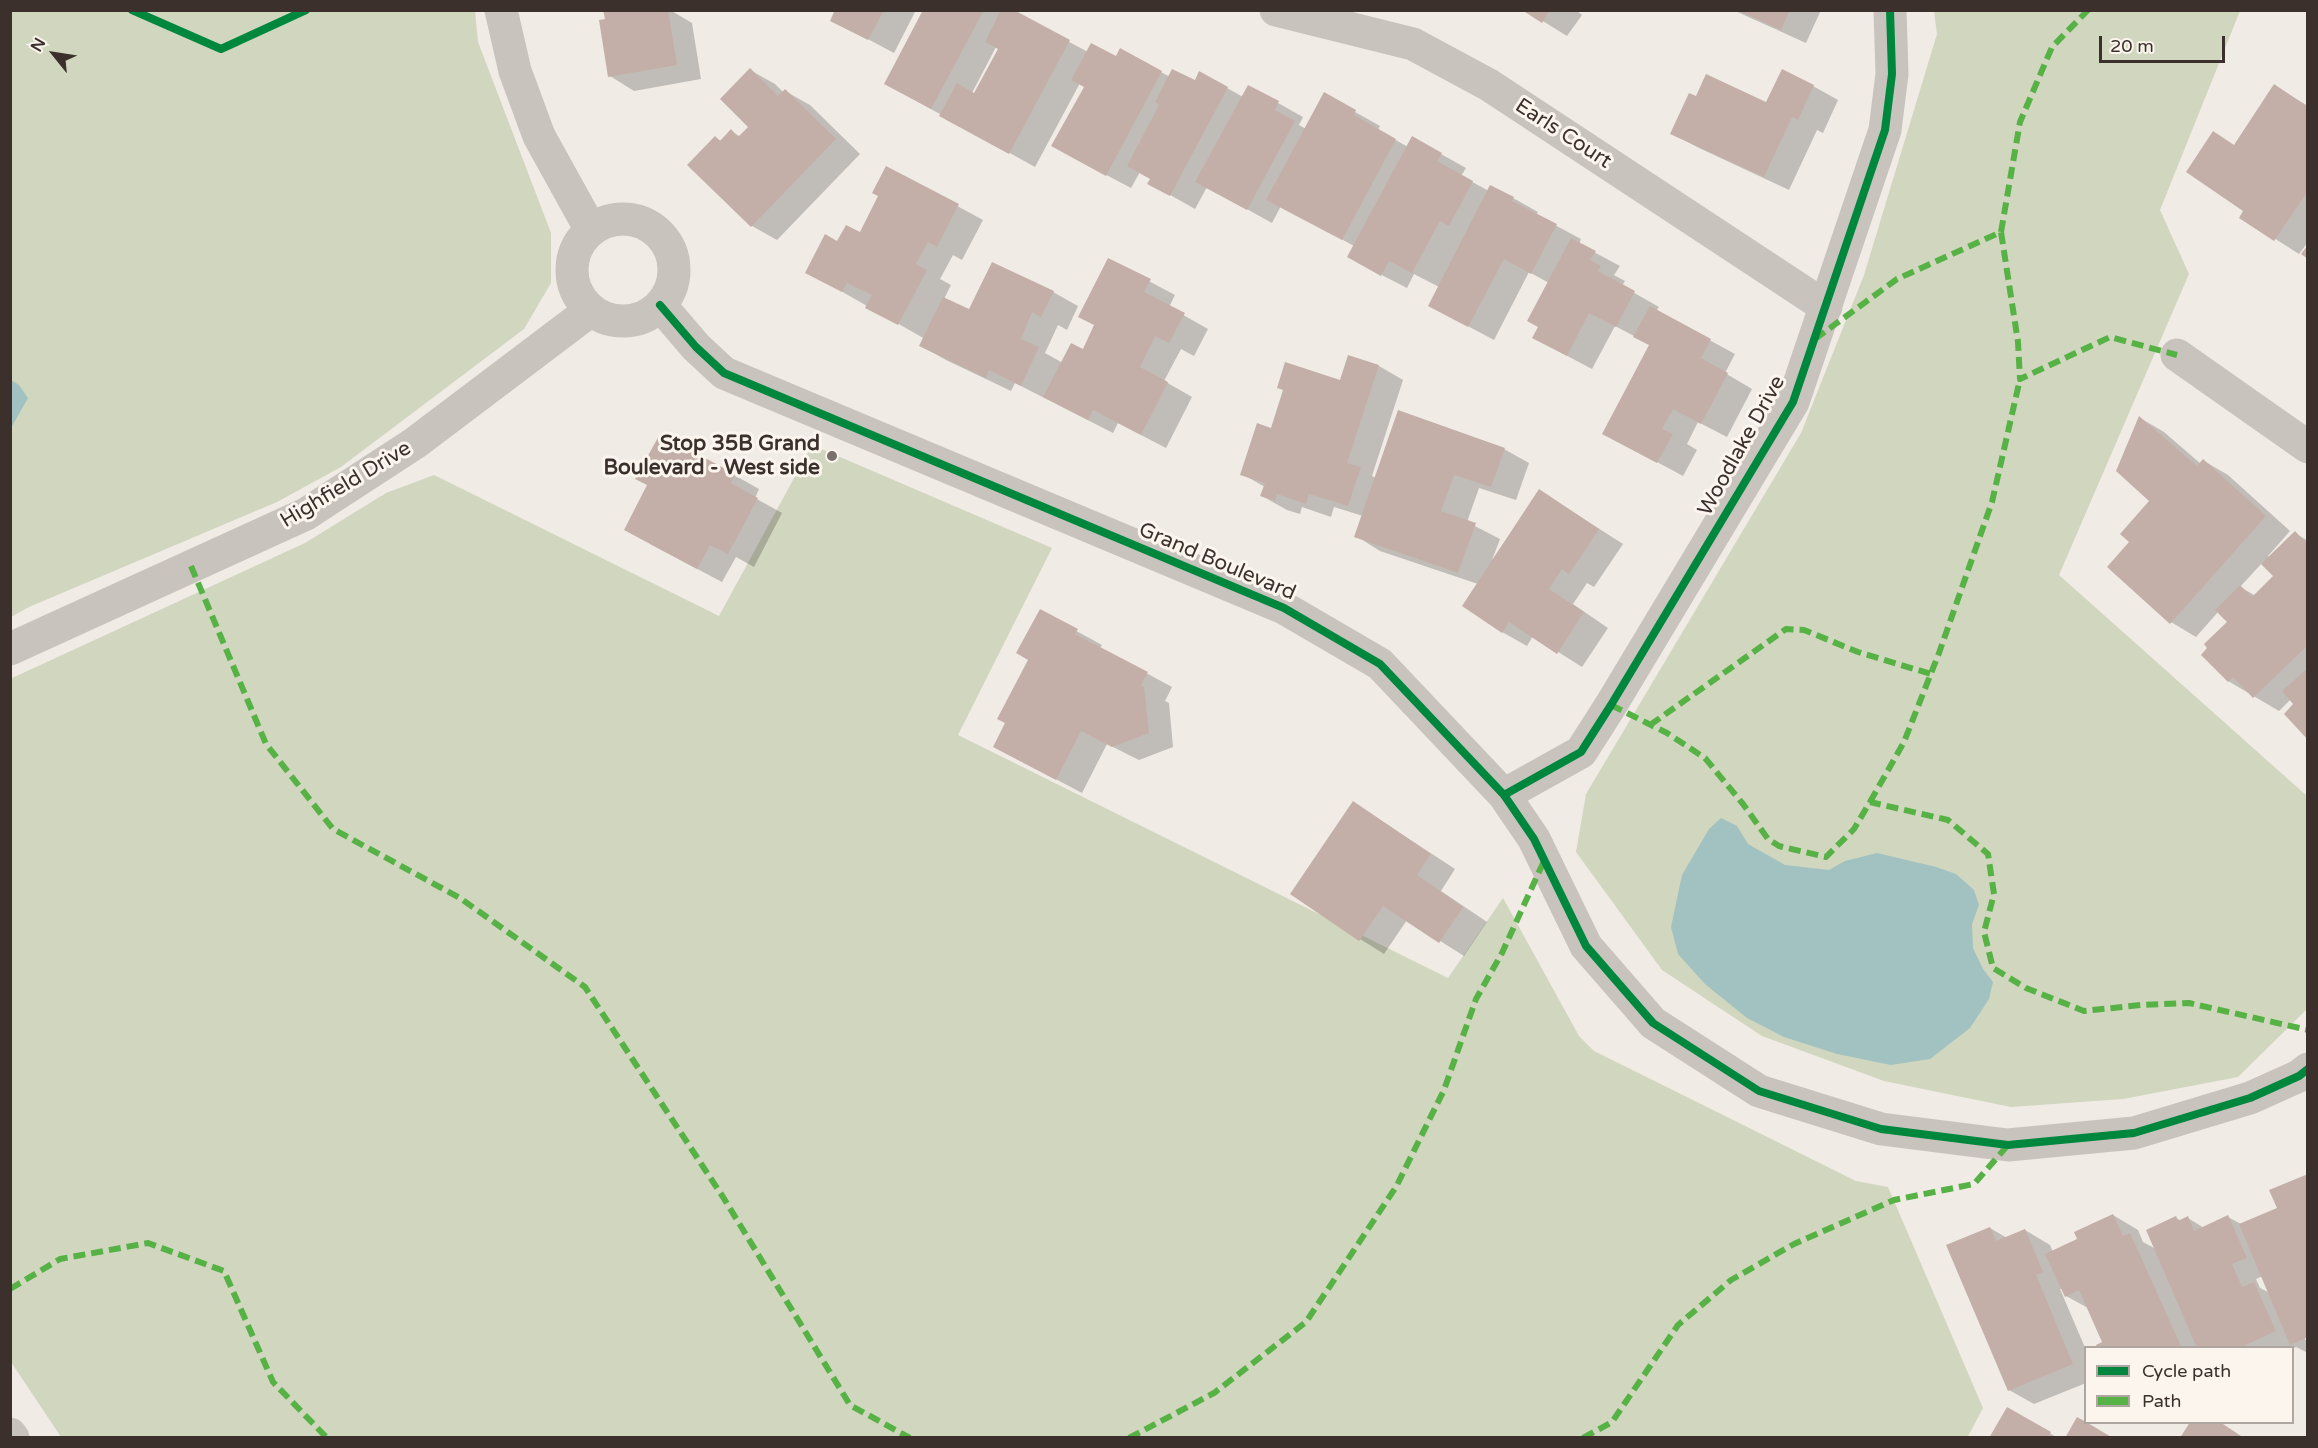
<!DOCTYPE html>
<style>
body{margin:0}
#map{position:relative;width:2318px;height:1448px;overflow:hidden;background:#f0ebe5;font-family:"Varela Round",sans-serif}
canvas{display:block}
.frame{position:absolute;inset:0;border:12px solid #3b302b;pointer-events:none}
.legend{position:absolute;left:2084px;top:1346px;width:210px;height:78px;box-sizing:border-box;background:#fbf5ee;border:2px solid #aea6a0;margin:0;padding:8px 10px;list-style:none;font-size:18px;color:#3b302b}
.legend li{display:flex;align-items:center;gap:12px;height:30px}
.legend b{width:30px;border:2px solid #aea6a0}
.north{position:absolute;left:24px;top:24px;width:60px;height:60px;-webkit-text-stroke:4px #fbf5ee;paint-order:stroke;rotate:300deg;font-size:16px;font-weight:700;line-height:24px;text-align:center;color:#3b302b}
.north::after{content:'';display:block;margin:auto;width:21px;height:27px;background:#3b302b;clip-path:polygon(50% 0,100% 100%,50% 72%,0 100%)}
.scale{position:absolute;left:2099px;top:36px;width:126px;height:27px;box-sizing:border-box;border:3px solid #3b302b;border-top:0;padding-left:8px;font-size:18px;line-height:21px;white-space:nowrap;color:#3b302b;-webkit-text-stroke:4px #fbf5ee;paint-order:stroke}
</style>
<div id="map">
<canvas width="2318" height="1448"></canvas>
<div class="frame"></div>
<ul class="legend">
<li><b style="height:8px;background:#00873e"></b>Cycle path</li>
<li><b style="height:8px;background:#57b246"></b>Path</li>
</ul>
<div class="north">N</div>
<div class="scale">20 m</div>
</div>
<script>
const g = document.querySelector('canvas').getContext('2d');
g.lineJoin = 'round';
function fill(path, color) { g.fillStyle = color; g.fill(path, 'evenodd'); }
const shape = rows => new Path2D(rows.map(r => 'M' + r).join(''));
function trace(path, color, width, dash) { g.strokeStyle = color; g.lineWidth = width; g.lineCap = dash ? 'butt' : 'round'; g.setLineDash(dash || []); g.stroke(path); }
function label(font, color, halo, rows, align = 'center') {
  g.font = font + ' "Varela Round",sans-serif'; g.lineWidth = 6; g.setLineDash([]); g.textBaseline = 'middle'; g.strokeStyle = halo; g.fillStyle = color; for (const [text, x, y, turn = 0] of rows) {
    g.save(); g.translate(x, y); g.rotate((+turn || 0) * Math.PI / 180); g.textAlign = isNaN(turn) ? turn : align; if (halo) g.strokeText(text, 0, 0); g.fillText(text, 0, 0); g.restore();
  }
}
fill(shape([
 [11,11,475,11,478,42,551,233,551,283,524,329,341,467,277,502,29,607,11,617],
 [1934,11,2240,11,2160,210,2189,274,2059,575,2307,796,2307,1009,2238,1077,2123,1099,2011,1107,1884,1081,1762,1036,1662,970,1576,852,1586,794,1801,433,1864,275,1937,34],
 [812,445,1052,548,958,735,1448,978,1503,898,1579,1036,1594,1051,1856,1181,1888,1187,1983,1408,1967,1438,61,1437,11,1362,10,679,305,543,386,493,434,475,719,616]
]), '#d1d6bf');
fill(shape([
 [11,380,19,385,28,398,11,428],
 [1721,818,1737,826,1748,844,1785,865,1829,870,1845,861,1877,853,1936,867,1956,874,1974,890,1979,905,1972,924,1973,948,1983,969,1993,982,1989,999,1970,1028,1930,1059,1891,1065,1837,1054,1784,1037,1747,1018,1705,984,1678,954,1671,927,1682,875,1709,829]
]), '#a1c2c1');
fill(shape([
 [605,10,670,10,692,23,701,79,634,91,610,76],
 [830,10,916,10,894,53,832,20,835,13],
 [925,10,1016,10,1015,13,1088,52,1116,59,1120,50,1170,77,1227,88,1243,97,1278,103,1303,117,1299,125,1306,129,1325,95,1380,126,1378,130,1408,147,1441,154,1466,168,1461,176,1489,191,1513,198,1538,212,1536,215,1581,239,1579,244,1620,266,1614,275,1625,281,1622,286,1659,307,1656,311,1735,354,1725,373,1752,389,1727,437,1698,422,1687,444,1697,450,1683,476,1629,447,1651,345,1615,326,1592,369,1558,351,1540,326,1549,283,1529,272,1494,340,1430,306,1439,287,1414,274,1407,288,1374,271,1354,246,1281,206,1272,223,1207,187,1195,209,1149,183,1152,179,1140,172,1131,188,1078,160,1086,86,1080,83,1035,167,911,98],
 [996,47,999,49,975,95,972,93],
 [1525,10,1576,10,1582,15,1567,36],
 [1733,10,1821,10,1806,43],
 [750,70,775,84,783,92,785,91,810,105,860,154,777,240,752,226,715,138,722,141,731,131,741,137,750,127],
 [1813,86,1838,100,1823,133,1817,130,1789,190,1697,147,1672,133,1697,98,1767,104],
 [2275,86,2308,106,2308,242,2299,254,2241,217,2246,210],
 [887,168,983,220,962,260,953,255,940,279,951,285,944,299,970,311,1053,292,1078,306,1067,330,1058,325,1045,353,1063,363,1083,351,1096,326,1109,260,1175,295,1169,307,1208,329,1194,356,1181,349,1164,381,1192,397,1166,448,1118,423,1113,433,1015,383,1011,391,946,360,921,346,925,339,832,286,838,243,860,234,880,196],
 [1379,366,1403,380,1372,476,1376,478,1504,449,1529,463,1516,500,1479,488,1467,522,1500,539,1492,560,1540,491,1623,544,1594,587,1587,583,1573,604,1608,628,1582,667,1533,636,1527,646,1502,632,1478,584,1380,551,1356,536,1363,516,1334,507,1331,517,1302,507,1300,514,1287,510,1262,496,1265,487,1242,474,1272,430,1341,382],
 [2140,418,2164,432,2201,464,2204,461,2228,475,2290,531,2268,556,2269,558,2295,533,2308,541,2308,738,2295,704,2291,699,2279,711,2228,681,2229,622,2218,612,2196,637,2171,622,2132,542,2151,501],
 [2262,563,2276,576,2256,596,2240,587],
 [734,475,759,489,755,498,782,513,754,567,736,557,722,582,650,544,649,485],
 [1040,611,1102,645,1100,648,1172,687,1165,701,1169,703,1173,747,1139,760,1107,744,1082,793,995,747,1007,723,1030,659],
 [1354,803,1455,869,1441,891,1487,922,1464,956,1407,920,1384,954,1360,939],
 [2308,1176,2305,1337,2305,1340,2308,1339,2308,1353,2296,1347,2292,1349,2099,1348,2103,1343,2088,1308,2066,1296,2063,1289,2060,1289,2086,1350,2086,1383,2034,1404,2009,1390,1990,1228,2007,1238,2025,1230,2050,1245,2053,1252,2079,1240,2113,1215,2138,1230,2143,1242,2156,1249,2176,1218,2182,1221,2188,1218,2204,1228,2228,1217,2241,1224,2279,1209],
 [2263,1276,2270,1293,2260,1288,2256,1279],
 [2008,1409,2058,1438,1991,1438]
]), '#0003');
fill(shape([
 [603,10,668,10,677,65,608,77,599,20,605,19],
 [830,10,884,10,868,40,830,21,834,12],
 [923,10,984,10,931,109,884,84],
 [1001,10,1014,10,1070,40,1009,154,939,116,957,83,974,93,998,49,985,42],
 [1522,10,1550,10,1542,23],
 [1737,10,1790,10,1781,30],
 [1091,43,1116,56,1120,48,1162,71,1106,176,1051,146,1084,87,1071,80],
 [750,68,778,96,785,89,836,139,751,227,687,165,715,136,720,141,731,129,738,137,748,127,720,99],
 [1172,69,1195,80,1199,71,1228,87,1170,196,1147,184,1150,179,1127,166,1159,105,1155,102],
 [1782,69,1814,85,1798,120,1792,117,1764,177,1670,134,1689,93,1696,96,1706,74,1766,102],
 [2274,84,2308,107,2308,191,2274,241,2239,218,2243,211,2186,172,2213,131,2234,145],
 [1248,85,1279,101,1275,110,1295,121,1247,210,1195,182],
 [1324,92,1356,110,1354,115,1396,139,1342,240,1266,200],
 [1412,136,1442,153,1437,161,1473,181,1449,226,1440,221,1412,273,1389,261,1381,276,1347,257],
 [886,166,959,204,937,247,928,242,916,264,927,270,898,325,865,308,872,295,847,283,842,292,805,273,825,234,837,241,846,225,860,232,878,196,872,193],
 [1490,185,1514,197,1512,201,1557,224,1531,274,1504,259,1468,327,1428,306],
 [1571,238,1596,251,1590,260,1601,266,1598,271,1635,291,1616,327,1589,313,1567,356,1532,338,1538,327,1527,321],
 [2308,245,2308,259,2301,254],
 [1108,258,1151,279,1144,292,1185,313,1169,343,1155,336,1140,367,1168,382,1141,435,1093,410,1088,420,1043,397,1071,343,1083,349,1094,325,1078,317],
 [992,262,1054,291,1041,317,1032,312,1021,339,1039,347,1021,386,989,370,986,378,919,346,943,297,969,309],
 [1650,306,1711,339,1701,358,1728,373,1701,424,1673,409,1662,429,1673,434,1657,463,1602,434,1649,345,1633,337],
 [1348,355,1379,365,1347,463,1361,467,1348,506,1309,494,1306,504,1277,494,1275,501,1260,496,1265,483,1240,475,1257,423,1271,428,1283,390,1277,388,1285,362,1340,380],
 [1398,410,1505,448,1491,487,1454,475,1441,511,1476,523,1458,573,1354,537],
 [2139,416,2197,466,2203,459,2266,516,2170,624,2107,567,2129,542,2120,534,2149,501,2116,471],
 [660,434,735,474,731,483,758,498,728,554,710,545,697,569,624,530,647,485,635,479],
 [1539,489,1599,529,1569,574,1562,569,1549,589,1584,612,1557,654,1509,622,1502,633,1462,606],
 [2295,531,2308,545,2308,645,2253,698,2233,677,2228,682,2201,655,2207,648,2204,644,2227,622,2215,610,2240,585,2252,597,2273,576,2261,564],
 [1040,609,1078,629,1075,634,1148,672,1141,685,1144,687,1149,733,1112,747,1081,731,1056,780,993,747,1005,723,997,719,1028,660,1016,653],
 [2308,668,2308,740,2284,714,2293,704,2282,691],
 [1353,801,1431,854,1417,875,1463,907,1439,943,1383,906,1359,941,1290,894],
 [2308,1174,2308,1337,2290,1345,2239,1224,2277,1208,2269,1190],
 [2113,1214,2123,1236,2130,1233,2181,1346,2097,1348,2096,1345,2102,1342,2079,1290,2065,1297,2045,1254,2077,1239,2074,1232],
 [2228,1215,2247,1258,2232,1264,2242,1287,2254,1282,2276,1331,2239,1348,2197,1348,2146,1230,2176,1216,2178,1221,2188,1216,2194,1231],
 [1990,1227,1996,1241,2025,1229,2043,1272,2036,1275,2073,1364,2008,1391,1946,1245],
 [2007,1407,2051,1432,2048,1438,1989,1438],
 [2077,1417,2086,1422,2113,1438,2065,1438],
 [2190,1422,2220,1422,2244,1438,2180,1438]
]), '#c3afa7');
trace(shape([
 [501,10,515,71,539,136,591,230],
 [1276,10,1413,44,1489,85,1826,307],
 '572 270a51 51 0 1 1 102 0a51 51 0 1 1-102 0Z',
 [660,305,696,347,724,373,1284,608,1380,664,1504,795,1534,839,1586,946,1653,1023,1759,1091,1881,1129,2008,1145,2134,1133,2250,1098,2299,1076,2308,1069],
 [2177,355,2308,447],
 [10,649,306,514,415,443,591,310],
 [1504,795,1581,752,1611,705,1793,402,1885,130,1892,74,1890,10],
 [10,1434,13,1438]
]), '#c9c3be', 33);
trace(shape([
 [2001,232,2020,122,2052,47,2088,10],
 [1815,339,1897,279,2001,232,2018,342,2020,379,2110,337,2177,355],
 [191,566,266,744,333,829,460,898,585,987,723,1197,850,1405,910,1438],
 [1611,705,1667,733,1705,758,1743,804,1768,839,1779,846,1826,857,1854,829,1870,802,1948,820,1988,854,1994,894,1984,932,1993,968,2026,988,2084,1011,2141,1005,2189,1003,2308,1030],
 [1650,725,1786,629,1804,630,1858,652,1931,674],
 [1870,802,1904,742,1939,653,1992,502,2020,379],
 [10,1289,60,1259,148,1243,224,1271,273,1382,327,1438],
 [1129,1438,1214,1393,1306,1322,1396,1187,1444,1090,1476,999,1502,953,1544,861],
 [1583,1438,1612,1422,1678,1325,1731,1280,1794,1244,1894,1200,1974,1184,2008,1145]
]), '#57b246', 6, [12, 6]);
trace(shape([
 [132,10,221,49,306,10],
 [660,305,696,347,724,373,1284,608,1380,664,1504,795,1534,839,1586,946,1653,1023,1759,1091,1881,1129,2008,1145,2134,1133,2250,1098,2299,1076,2308,1069],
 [1504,795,1581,752,1611,705,1793,402,1885,130,1892,74,1890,10]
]), '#00873e', 8);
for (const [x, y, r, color] of [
 [832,456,6,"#7a716c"]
]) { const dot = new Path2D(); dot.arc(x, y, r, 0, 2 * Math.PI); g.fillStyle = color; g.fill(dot); trace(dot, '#fbf5ee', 2); }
label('21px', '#3b302b', '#fbf5ee', [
 ["Earls Court",1563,134,33],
 ["Woodlake Drive",1742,446,-61],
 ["Highfield Drive",346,485,-31],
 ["Grand Boulevard",1217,562,23]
]);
label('bold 21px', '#3b302b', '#fbf5ee', [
 ["Stop 35B Grand",820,444],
 ["Boulevard - West side",820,468]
], 'right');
</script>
